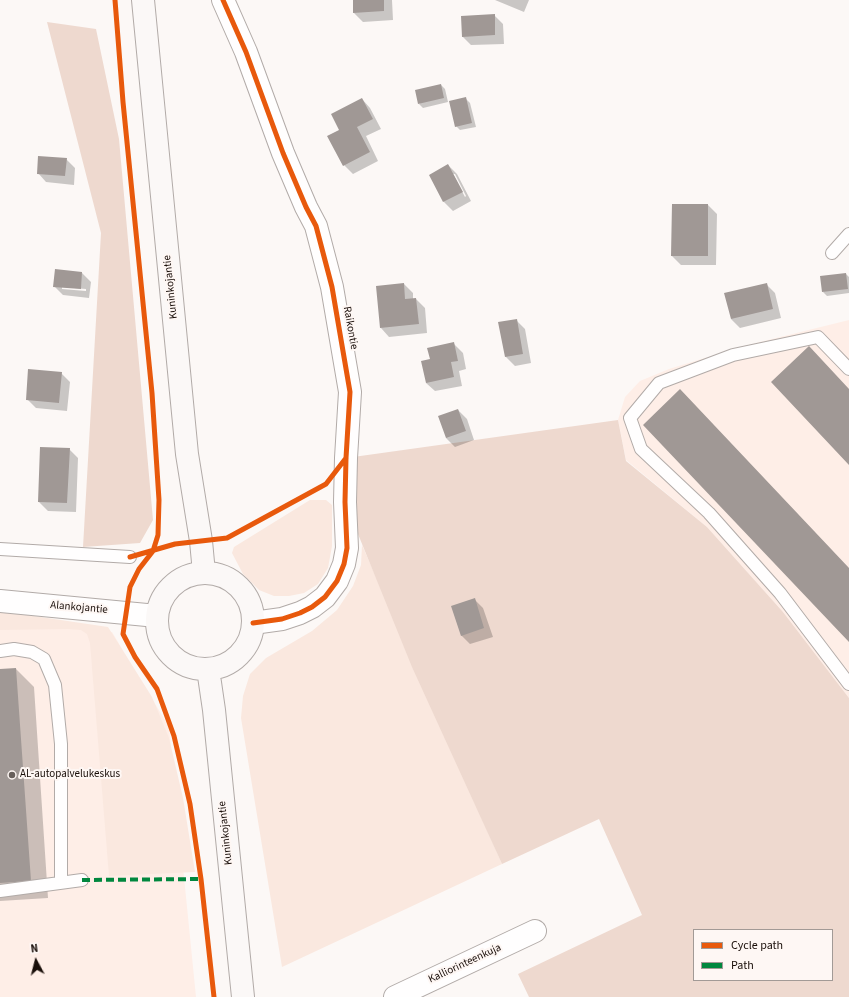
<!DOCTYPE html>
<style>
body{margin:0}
#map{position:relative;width:849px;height:997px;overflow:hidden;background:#fcf8f6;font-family:"Source Sans 3",sans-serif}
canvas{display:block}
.legend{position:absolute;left:693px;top:929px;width:140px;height:52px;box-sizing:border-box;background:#fef7f4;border:1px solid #a29a96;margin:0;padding:5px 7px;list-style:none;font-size:12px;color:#190e09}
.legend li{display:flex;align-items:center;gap:8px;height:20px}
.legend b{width:20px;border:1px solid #a29a96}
.north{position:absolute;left:16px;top:941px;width:40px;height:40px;-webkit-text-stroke:3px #fef7f4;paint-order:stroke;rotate:353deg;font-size:11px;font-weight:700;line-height:16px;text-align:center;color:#190e09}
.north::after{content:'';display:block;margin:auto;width:14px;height:18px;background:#190e09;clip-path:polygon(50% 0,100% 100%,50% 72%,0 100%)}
</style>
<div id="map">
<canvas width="849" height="997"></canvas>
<ul class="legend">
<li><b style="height:5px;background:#e8590c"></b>Cycle path</li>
<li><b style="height:5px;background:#00873e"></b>Path</li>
</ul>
<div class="north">N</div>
</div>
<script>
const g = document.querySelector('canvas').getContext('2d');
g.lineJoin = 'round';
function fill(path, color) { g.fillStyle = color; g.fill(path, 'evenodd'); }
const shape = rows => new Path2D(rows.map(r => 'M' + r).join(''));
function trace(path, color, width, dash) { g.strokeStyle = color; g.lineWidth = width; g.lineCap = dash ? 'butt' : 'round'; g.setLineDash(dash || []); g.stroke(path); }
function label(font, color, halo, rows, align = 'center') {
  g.font = font + ' "Source Sans 3",sans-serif'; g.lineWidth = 4; g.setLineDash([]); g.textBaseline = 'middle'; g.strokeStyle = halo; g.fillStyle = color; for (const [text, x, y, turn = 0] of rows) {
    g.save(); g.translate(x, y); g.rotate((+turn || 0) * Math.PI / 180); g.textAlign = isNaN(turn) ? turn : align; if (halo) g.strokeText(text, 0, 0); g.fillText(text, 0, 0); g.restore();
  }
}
fill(shape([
 [849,320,849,698,783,612,707,527,626,460,618,420,625,397,640,381,669,369,744,346],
 [0,621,112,632,169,727,196,997,0,997]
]), '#feeee7');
fill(shape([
 [310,500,326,500,332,505,332,546,328,568,318,584,304,593,289,596,274,596,259,590,243,574,232,553,234,547],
 [362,545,502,864,282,967,241,718,243,696,250,674,266,658,312,631,337,610,353,586,361,565],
 [0,611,108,627,152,697,169,738,183,798,195,872,109,876,90,643,87,634,81,630,68,629,0,630]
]), '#fae8df');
fill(shape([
 [47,22,96,29,119,139,153,520,140,543,83,547,101,233],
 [618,420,626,461,707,527,783,612,849,698,849,997,529,997,518,974,642,915,599,819,502,864,412,667,345,502,346,458],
 [694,930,832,930,832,980,694,980]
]), '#eed9cf');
fill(shape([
 [354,0,392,0,393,20,363,22,354,13],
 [495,0,529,0,524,12],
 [494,15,503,24,504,44,471,45,462,36],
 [441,85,445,89,448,102,423,108,419,104],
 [362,99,370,108,381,129,366,136,378,161,353,174,344,165,340,130],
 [466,99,470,103,476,127,460,130,456,126],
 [66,159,75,168,74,185,46,182,38,173],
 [448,165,457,174,471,201,453,211,444,202,430,175],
 [453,174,455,174,466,196,465,197],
 [708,205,717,214,716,265,681,265,672,256],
 [82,273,91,282,89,298,63,295,54,286],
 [62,287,86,289,86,291,62,289],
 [846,274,849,277,849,293,827,296,823,292],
 [404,284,413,293,413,299,416,299,425,308,427,333,389,337,381,328],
 [766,284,775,293,781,318,740,328,731,319],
 [516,320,525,329,531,363,515,366,506,357],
 [454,344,463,353,466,369,459,371,462,386,435,391,426,383,431,360],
 [61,373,70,382,67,411,36,408,27,399],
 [458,410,467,419,474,440,455,447,446,438],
 [69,449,78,458,76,512,48,511,39,502],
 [474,599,483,608,493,637,470,644,461,635],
 [16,669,34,687,48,898,0,901,0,670]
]), '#0003');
fill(shape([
 [353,0,384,0,384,11,353,13],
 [495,14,495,35,462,37,461,16],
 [441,84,444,98,418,104,415,90],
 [466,97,472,123,455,127,449,101],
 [362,98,373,119,357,127,370,152,343,166,327,136,339,130,331,114],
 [38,156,67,158,65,176,37,174],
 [448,164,463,192,443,202,429,175],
 [672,204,708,204,708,256,671,256],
 [55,269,82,272,81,289,53,287],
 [846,273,848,289,822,292,820,276],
 [404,283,405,299,416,298,419,324,380,328,376,286],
 [767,283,773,309,731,319,724,293],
 [517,319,523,354,505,357,498,322],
 [454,342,458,361,451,362,454,377,426,383,421,361,430,359,427,348],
 [809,346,849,389,849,465,771,382],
 [28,369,62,372,59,403,26,400],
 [680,389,849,568,849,642,643,425],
 [458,409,466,431,446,438,438,416],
 [40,447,70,448,67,503,38,502],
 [475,598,484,628,461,636,451,606],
 [16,668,31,881,0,883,0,669]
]), '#a09895');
const service = shape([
 [832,253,849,234],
 [849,369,818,337,733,355,659,383,630,418,641,449,709,513,780,593,849,684],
 [0,549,130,557],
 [0,651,14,649,32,652,44,659,55,685,61,744,61,883],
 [0,891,82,880]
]);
const minor = shape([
 [223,0,246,52,283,153,306,207,316,226,332,287,350,392,346,458,345,502,347,548,344,564,337,581,325,597,312,607,300,613,282,619,253,623],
 [0,601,157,616],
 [395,997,535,931]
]);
const secondary = shape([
 [143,0,187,454,201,541,204,573],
 '157 621a48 48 0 1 1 96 0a48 48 0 1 1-96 0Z',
 [208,669,214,710,243,997]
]);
trace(service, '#b2aba8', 14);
trace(minor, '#b2aba8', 24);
trace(secondary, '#b2aba8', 24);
trace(service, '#fffefe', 12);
trace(minor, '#fffefe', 22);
trace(secondary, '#fbf8f7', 22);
trace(shape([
 [82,880,201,879]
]), '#00873e', 4, [8, 4]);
trace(shape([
 [115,0,123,102,152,393,159,500,158,535,153,551,139,569,130,587,123,634,135,657,157,689,174,736,190,804,201,879,214,997],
 [223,0,246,52,283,153,306,207,316,226,332,287,350,392,346,458,345,502,347,548,344,564,337,581,325,597,312,607,300,613,282,619,253,623],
 [130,557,175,544,227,538,326,484,346,458]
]), '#e8590c', 5);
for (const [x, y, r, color] of [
 [12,775,4,"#68605c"]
]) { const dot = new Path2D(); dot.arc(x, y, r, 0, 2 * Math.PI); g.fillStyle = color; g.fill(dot); trace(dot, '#fef7f4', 1.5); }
label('11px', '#190e09', '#fef7f4', [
 ["Kuninkojantie",171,287,-96],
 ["Raikontie",350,328,80],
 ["Alankojantie",79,608,5],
 ["Kuninkojantie",226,833,-96],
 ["Kalliorinteenkuja",465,964,-25]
]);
label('11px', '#190e09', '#fef7f4', [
 ["AL-autopalvelukeskus",20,775]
], 'left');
</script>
